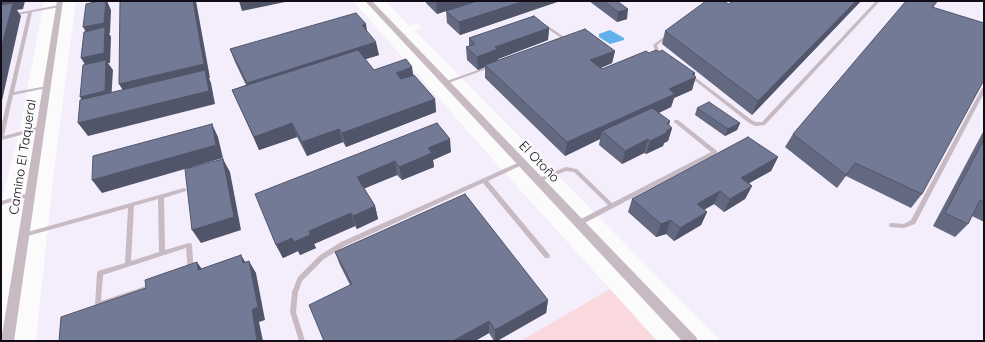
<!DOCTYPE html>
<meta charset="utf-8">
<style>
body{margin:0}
#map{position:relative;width:985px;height:342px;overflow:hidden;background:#fbfbfb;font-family:Quicksand,sans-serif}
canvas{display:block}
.frame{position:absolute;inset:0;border:2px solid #110c17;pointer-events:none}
</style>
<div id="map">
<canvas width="985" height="342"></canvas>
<div class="frame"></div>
</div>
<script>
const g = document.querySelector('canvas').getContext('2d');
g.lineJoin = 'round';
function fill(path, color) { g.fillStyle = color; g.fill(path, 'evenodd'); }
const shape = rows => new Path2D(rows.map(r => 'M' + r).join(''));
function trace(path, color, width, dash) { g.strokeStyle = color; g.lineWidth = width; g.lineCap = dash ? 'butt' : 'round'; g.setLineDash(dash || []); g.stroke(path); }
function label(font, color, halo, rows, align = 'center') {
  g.font = font + ' Quicksand,sans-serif'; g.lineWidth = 4; g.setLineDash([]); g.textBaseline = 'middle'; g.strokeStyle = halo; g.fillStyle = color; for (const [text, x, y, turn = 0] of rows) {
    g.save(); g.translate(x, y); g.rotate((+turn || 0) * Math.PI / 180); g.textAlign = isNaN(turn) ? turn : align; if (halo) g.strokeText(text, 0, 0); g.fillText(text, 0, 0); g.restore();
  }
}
fill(shape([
 [1,1,44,1,19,133,1,203],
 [76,1,353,1,503,171,610,289,520,341,36,341,54,170],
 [385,1,984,1,984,341,721,341,415,31,422,28,418,23,409,26]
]), '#f4edfc');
fill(shape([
 [610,289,657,341,520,341]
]), '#f9d9dd');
fill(shape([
 [610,30,624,38,624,40,610,44,599,37,599,34]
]), '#60b0ea');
fill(shape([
 [876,1,880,1,765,125,755,126,749,123,689,76,691,75,692,75,753,121,756,122,762,122,876,1],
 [59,5,61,6,60,7,32,12,14,92,47,86,49,87,47,88,13,95,4,136,41,126,43,128,41,130,1,140,1,127,28,13,1,18,1,16,59,5],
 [543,24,545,24,563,36,563,41,560,43,558,43,558,41,560,40,560,37,543,26,543,24],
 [668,34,669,34,671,35,657,45,658,49,666,55,664,56,655,50,653,45,668,34],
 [489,66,491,66,492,67,446,84,444,84,443,83,444,82,489,66],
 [982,88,984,88,984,93,915,224,904,228,890,227,889,225,890,223,892,223,904,224,911,220,982,88],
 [674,120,678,120,717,151,717,153,581,225,577,225,576,223,577,221,608,205,574,172,566,171,541,181,537,181,536,180,537,179,566,167,577,169,612,203,711,152,674,122,674,120],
 [522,161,524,163,524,164,488,181,549,254,550,256,549,258,545,258,483,183,345,246,324,259,302,281,298,292,296,312,305,341,299,341,290,312,292,292,298,277,320,255,341,242,522,161],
 [184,188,186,189,187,190,186,191,164,198,165,250,189,243,191,243,192,245,194,274,193,276,98,308,96,307,95,305,97,273,98,271,125,263,128,208,24,237,22,237,21,235,22,233,24,233,184,188],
 [158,199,159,252,131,261,134,206,158,199],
 [186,248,188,272,101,301,103,275,186,248],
 [29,193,31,194,32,195,31,196,1,205,1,201,29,193]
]), '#c8bac3');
fill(shape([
 [57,1,63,1,14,341,1,341,57,1],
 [365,1,372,1,696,337,698,341,682,341,365,1]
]), '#c8bac3');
fill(shape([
 [426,1,557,1,557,2,460,35,447,23,446,11,437,14,426,3],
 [589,1,617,1,627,19,617,22],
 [732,1,861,1,752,115,662,44,665,31,729,4],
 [934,7,922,194,911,208,846,176,837,188,785,147,793,134],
 [549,28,548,40,498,59,498,60,615,51,612,63,601,68,602,69,649,53,695,73,692,90,674,98,671,107,659,113,669,125,672,128,668,141,664,143,663,146,646,154,644,153,622,164,599,145,600,139,565,156,485,78,485,67,478,70,467,60,466,47,469,46,469,38],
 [367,31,379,55,365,59,374,70,413,75,435,99,436,112,346,147,343,142,307,156,297,137,259,150,232,90,246,85,235,62,230,49],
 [697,108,740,123,737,130,725,136,695,115],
 [437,123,451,152,433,160,434,167,402,180,397,175,364,188,375,206,378,219,357,229,355,226,314,244,316,248,300,255,298,251,283,258,276,245],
 [984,130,984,222,972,216,968,224,955,237,933,226],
 [778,157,771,171,749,183,752,186,745,199,724,212,714,204,704,210,707,212,701,225,674,241,666,234,656,237,628,212,632,199],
 [335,252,548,300,546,313,497,341,494,341,489,333,475,341,324,341,350,285,340,265]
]), '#636981');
fill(shape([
 [5,1,25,1,23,9,17,10,21,16,1,105,1,2],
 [91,1,108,1,107,1,111,10,110,33,109,33,111,37,110,63,108,63,113,70,111,102,87,107,80,97,87,68,81,58,89,37,83,27,92,4],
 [193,1,196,1,210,78,209,78,211,83,215,104,88,136,78,123,127,97,119,84],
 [239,1,290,1,242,11],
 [436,1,477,1,437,14],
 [524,1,557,1,557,2,460,35,459,22],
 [856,1,861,1,752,115,758,101],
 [937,1,938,1,924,19,932,7],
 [628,9,627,19,617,22,618,12],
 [366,24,368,37,362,25],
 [549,28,548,40,498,59,498,62,485,65,485,67,478,70,477,57,495,47],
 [376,42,379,55,252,96,247,83],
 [615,51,612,63,588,73,590,60],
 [412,67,414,80,398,86,396,73],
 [695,73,693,78,696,77,692,90,674,98,671,107,608,136,602,131,600,139,565,156,567,142],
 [435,99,436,112,346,147,342,133],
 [670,121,668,130,672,128,668,141,664,143,663,146,646,154,650,141,667,123],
 [292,123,297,137,259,150,254,137],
 [740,123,737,130,725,136,728,129],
 [212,124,218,137,223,158,102,193,92,180],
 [339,129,343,142,307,156,302,142],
 [450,139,451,152,433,160,434,167,402,180,399,167,428,148],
 [648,139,644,153,622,164,625,151],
 [778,157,771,171,735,191,741,178],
 [223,159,230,172,241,230,201,243,192,230],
 [395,161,397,175,361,190,357,177],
 [752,186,745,199,724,212,730,199],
 [720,191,714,204,691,217,697,204],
 [375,206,378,219,357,229,353,216],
 [707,212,701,225,674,241,680,228],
 [351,213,355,226,314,244,316,248,300,255,294,242,309,231],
 [671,220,666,234,656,237,661,224],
 [292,238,298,251,283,258,276,245],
 [241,255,249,268,243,263],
 [249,261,256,273,265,320,259,322,263,341,257,341,252,310],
 [197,262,206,275,198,270],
 [548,300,546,313,497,341,495,341,495,330],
 [489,321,489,333,475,341,453,341]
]), '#505569');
const building = shape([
 [100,1,106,1,104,23,83,27,86,4,100,1],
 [120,1,193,1,204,64,119,84,120,1],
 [477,1,524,1,459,22,446,11,477,1],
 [604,1,617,1,628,9,618,12,604,1],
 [706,1,722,1,729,4,732,1,856,1,758,101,665,31,706,1],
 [906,1,937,1,932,7,984,23,984,80,922,194,855,163,846,175,793,134,906,1],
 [13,3,1,49,1,5,13,3],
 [356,13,366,24,362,25,376,42,247,83,230,49,356,13],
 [534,16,549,28,495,47,498,49,477,57,466,47,475,44,469,38,534,16],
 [105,27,104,53,81,58,84,32,105,27],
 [585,29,615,51,590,60,602,69,646,51,649,53,656,50,659,52,662,50,695,73,692,74,696,77,669,89,675,94,567,142,485,65,585,29],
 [358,50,374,70,406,59,412,67,396,73,401,79,414,75,435,99,342,133,339,129,302,142,292,123,254,137,232,90,358,50],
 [106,60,105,91,80,97,83,65,106,60],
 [205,70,209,91,78,123,80,100,205,70],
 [709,102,740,123,728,129,697,108,709,102],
 [652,108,670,121,667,123,672,128,666,131,668,132,650,141,648,139,625,151,602,131,652,108],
 [437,123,450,139,428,148,432,153,399,167,395,161,357,177,375,206,353,216,351,213,309,231,310,235,294,242,292,238,276,245,255,194,437,123],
 [212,124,216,145,92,180,93,156,212,124],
 [748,137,778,157,741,178,752,186,730,199,720,191,697,204,707,212,680,228,671,220,661,224,632,199,748,137],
 [984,139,984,202,980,200,968,224,945,213,984,139],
 [223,159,234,217,192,230,185,169,223,159],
 [465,194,548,300,495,330,489,321,453,341,324,341,309,305,352,284,335,252,465,194],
 [241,255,243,263,249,261,258,307,252,310,257,341,59,341,61,317,146,288,145,280,197,262,198,270,241,255]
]);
fill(building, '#737a96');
trace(building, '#505569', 1);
label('13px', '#110c17', '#fbfbfb', [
 ["Camino El Taqueral",23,157,-81],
 ["El Otoño",539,162,46]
]);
</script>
